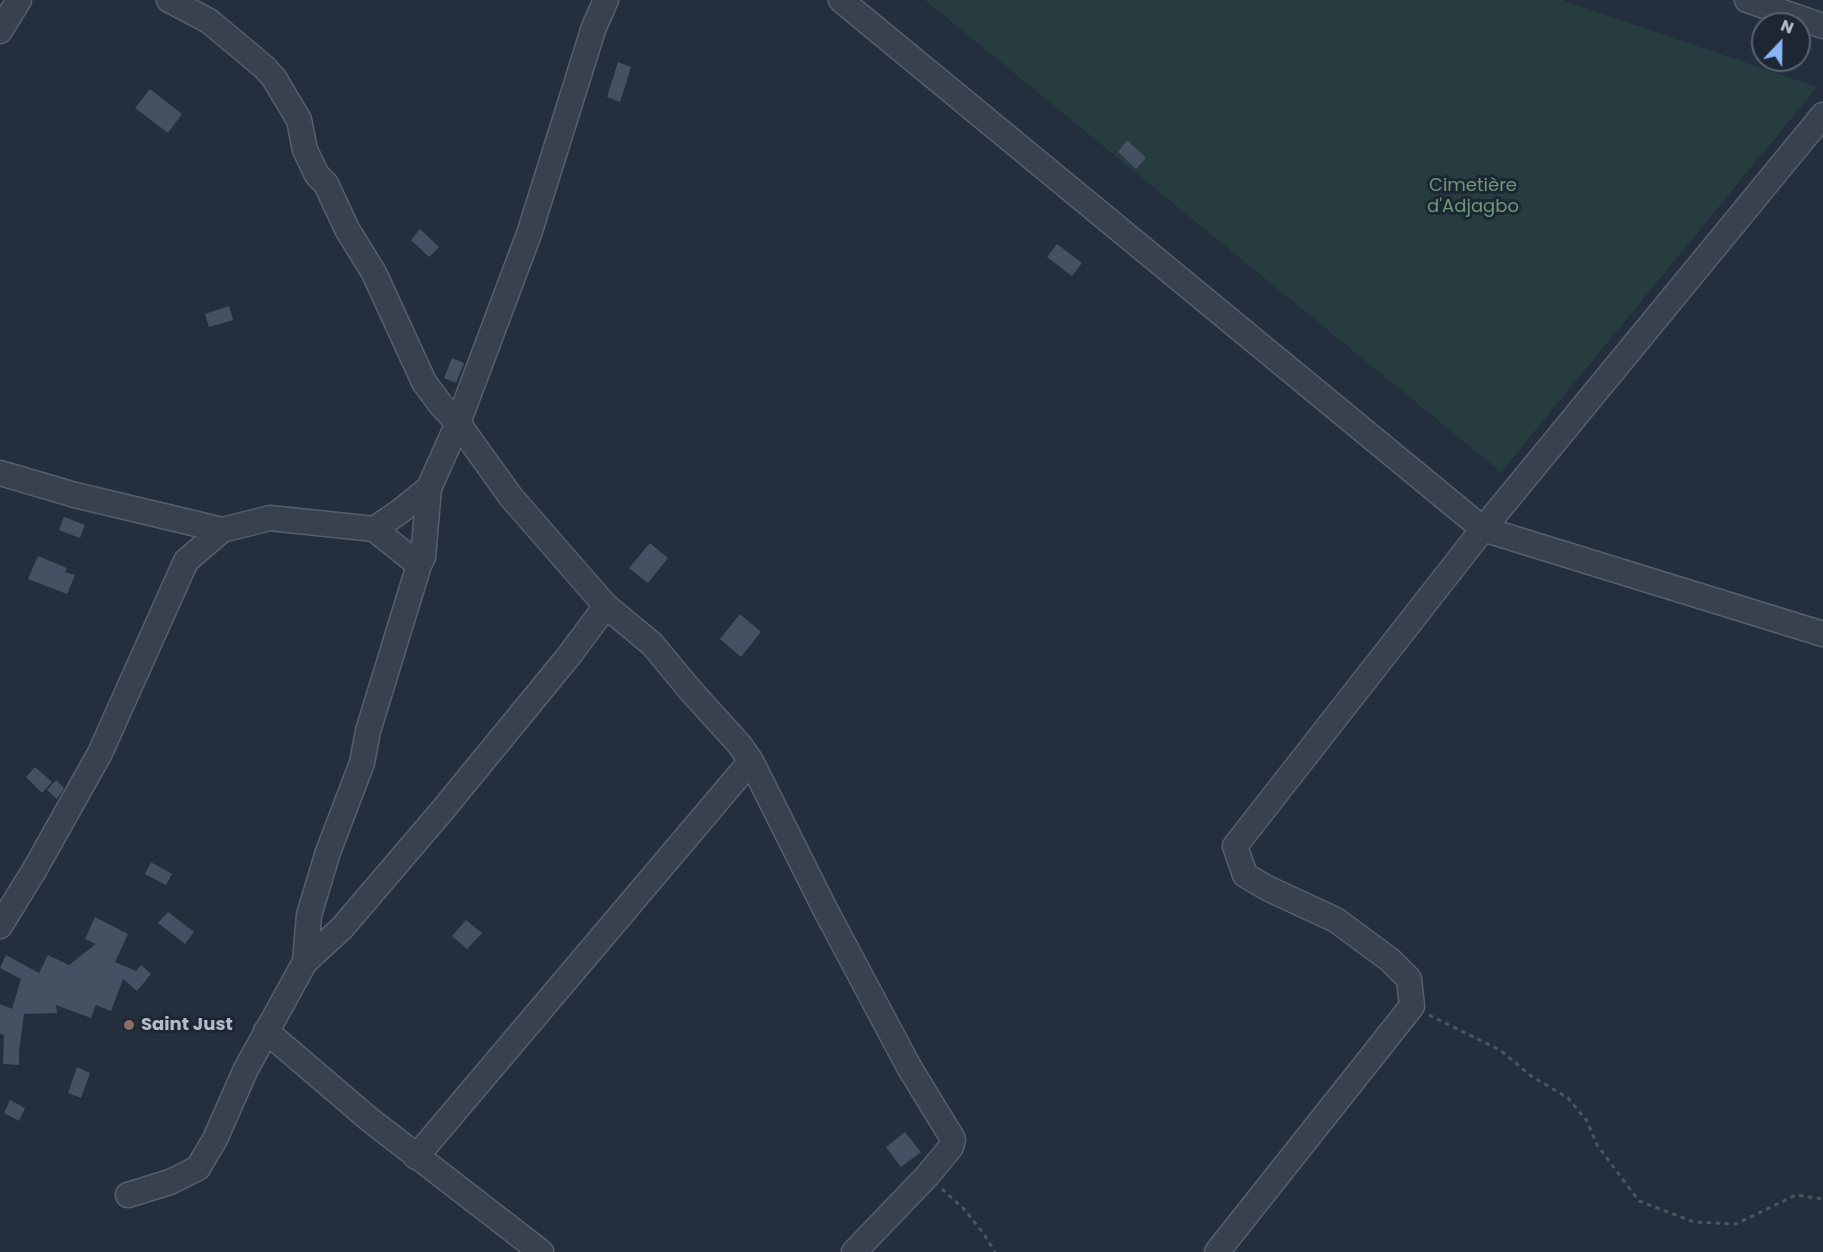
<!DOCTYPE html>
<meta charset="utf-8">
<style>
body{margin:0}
#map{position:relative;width:1823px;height:1252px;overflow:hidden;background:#242f3e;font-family:Poppins,sans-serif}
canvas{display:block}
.north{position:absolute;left:1751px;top:12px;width:60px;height:60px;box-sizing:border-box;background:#1d2633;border:2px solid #59626f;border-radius:50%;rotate:22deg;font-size:16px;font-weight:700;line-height:24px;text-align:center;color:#b4bcc9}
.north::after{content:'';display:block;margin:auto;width:21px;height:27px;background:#8ab4f8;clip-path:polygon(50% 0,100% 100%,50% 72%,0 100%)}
</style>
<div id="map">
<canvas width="1823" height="1252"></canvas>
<div class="north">N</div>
</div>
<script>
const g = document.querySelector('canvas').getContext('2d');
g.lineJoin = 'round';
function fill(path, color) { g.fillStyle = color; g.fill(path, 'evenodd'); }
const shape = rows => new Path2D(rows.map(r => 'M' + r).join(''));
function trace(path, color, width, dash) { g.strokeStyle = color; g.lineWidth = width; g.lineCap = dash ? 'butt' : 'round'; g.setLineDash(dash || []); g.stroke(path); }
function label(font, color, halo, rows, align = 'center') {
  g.font = font + ' Poppins,sans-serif'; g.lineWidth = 6; g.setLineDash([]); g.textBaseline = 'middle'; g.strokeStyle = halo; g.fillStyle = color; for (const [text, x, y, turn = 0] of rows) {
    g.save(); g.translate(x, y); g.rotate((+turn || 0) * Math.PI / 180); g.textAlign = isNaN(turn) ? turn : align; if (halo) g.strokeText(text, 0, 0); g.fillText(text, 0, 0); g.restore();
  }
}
fill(shape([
 [925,0,1562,0,1817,87,1501,472]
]), '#263c3f');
fill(shape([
 [618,62,631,67,620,102,607,97],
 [150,89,182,114,168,133,135,108],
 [1127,140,1146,158,1136,169,1118,152],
 [420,229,439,247,429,257,411,240],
 [1057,244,1082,263,1072,276,1047,257],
 [229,306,233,320,209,327,205,314],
 [452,358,464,363,456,383,444,378],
 [64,517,85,525,80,538,59,530],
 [650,543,668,558,648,583,629,568],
 [38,556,67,568,65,572,75,575,67,594,28,579],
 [740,614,761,632,741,657,720,639],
 [35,767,52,782,42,793,26,777],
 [56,780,64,788,57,799,47,790],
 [151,862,172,874,166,885,145,874],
 [168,912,194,932,185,944,158,923],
 [95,917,128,934,115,962,136,971,141,965,151,974,137,991,123,979,111,1011,96,1005,91,1018,56,1005,57,1013,24,1014,19,1051,19,1065,3,1064,4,1035,0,1034,0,1004,12,1009,21,979,0,968,6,955,39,973,48,955,69,965,96,944,85,939],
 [466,920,482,933,467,949,452,936],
 [77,1067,90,1073,81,1098,68,1093],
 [10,1100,25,1108,19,1121,4,1113],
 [905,1132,921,1152,901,1167,886,1147]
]), '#455162');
const minor = shape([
 [169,0,209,21,264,67,274,78,299,120,305,150,317,175,326,184,347,229,374,273,424,382,441,405,458,423,511,497,606,606,652,644,691,691,739,744,751,761,825,909,909,1067,953,1139,951,1147,927,1176,854,1252],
 [841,0,1483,529,1823,634],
 [1747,0,1823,26],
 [0,31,19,0],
 [0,473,75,495,222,530,270,518,374,529,419,565],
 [374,529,398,513,429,488],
 [0,926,35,869,100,753,186,561,222,530],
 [305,962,309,915,328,852,362,763,368,731,419,565,423,557,429,488,458,423,529,234,594,27,606,0],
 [266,1031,369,1119,541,1252],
 [416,1157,751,761],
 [128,1195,170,1182,198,1168,215,1139,246,1069,305,962,342,928,441,812,568,657,606,606],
 [1217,1252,1412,1006,1409,979,1390,960,1336,920,1267,888,1245,875,1235,846,1483,529,1823,115]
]);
trace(minor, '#565f6c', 27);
trace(shape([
 [1429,1015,1500,1050,1531,1076,1568,1098,1587,1121,1597,1145,1639,1201,1694,1222,1736,1224,1796,1195,1823,1199],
 [942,1189,964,1209,984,1234,995,1252]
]), '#44595c', 3, [4.5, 4.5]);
trace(minor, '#38414e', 24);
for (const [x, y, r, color] of [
 [129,1025,6,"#8d6e63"]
]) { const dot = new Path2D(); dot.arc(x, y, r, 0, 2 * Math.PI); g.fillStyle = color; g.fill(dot); trace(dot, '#1d2633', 2); }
label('18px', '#6b9a76', '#1d2633', [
 ["Cimetière",1473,186],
 ["d'Adjagbo",1473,207]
]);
label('bold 18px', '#b4bcc9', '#1d2633', [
 ["Saint Just",141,1025]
], 'left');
</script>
